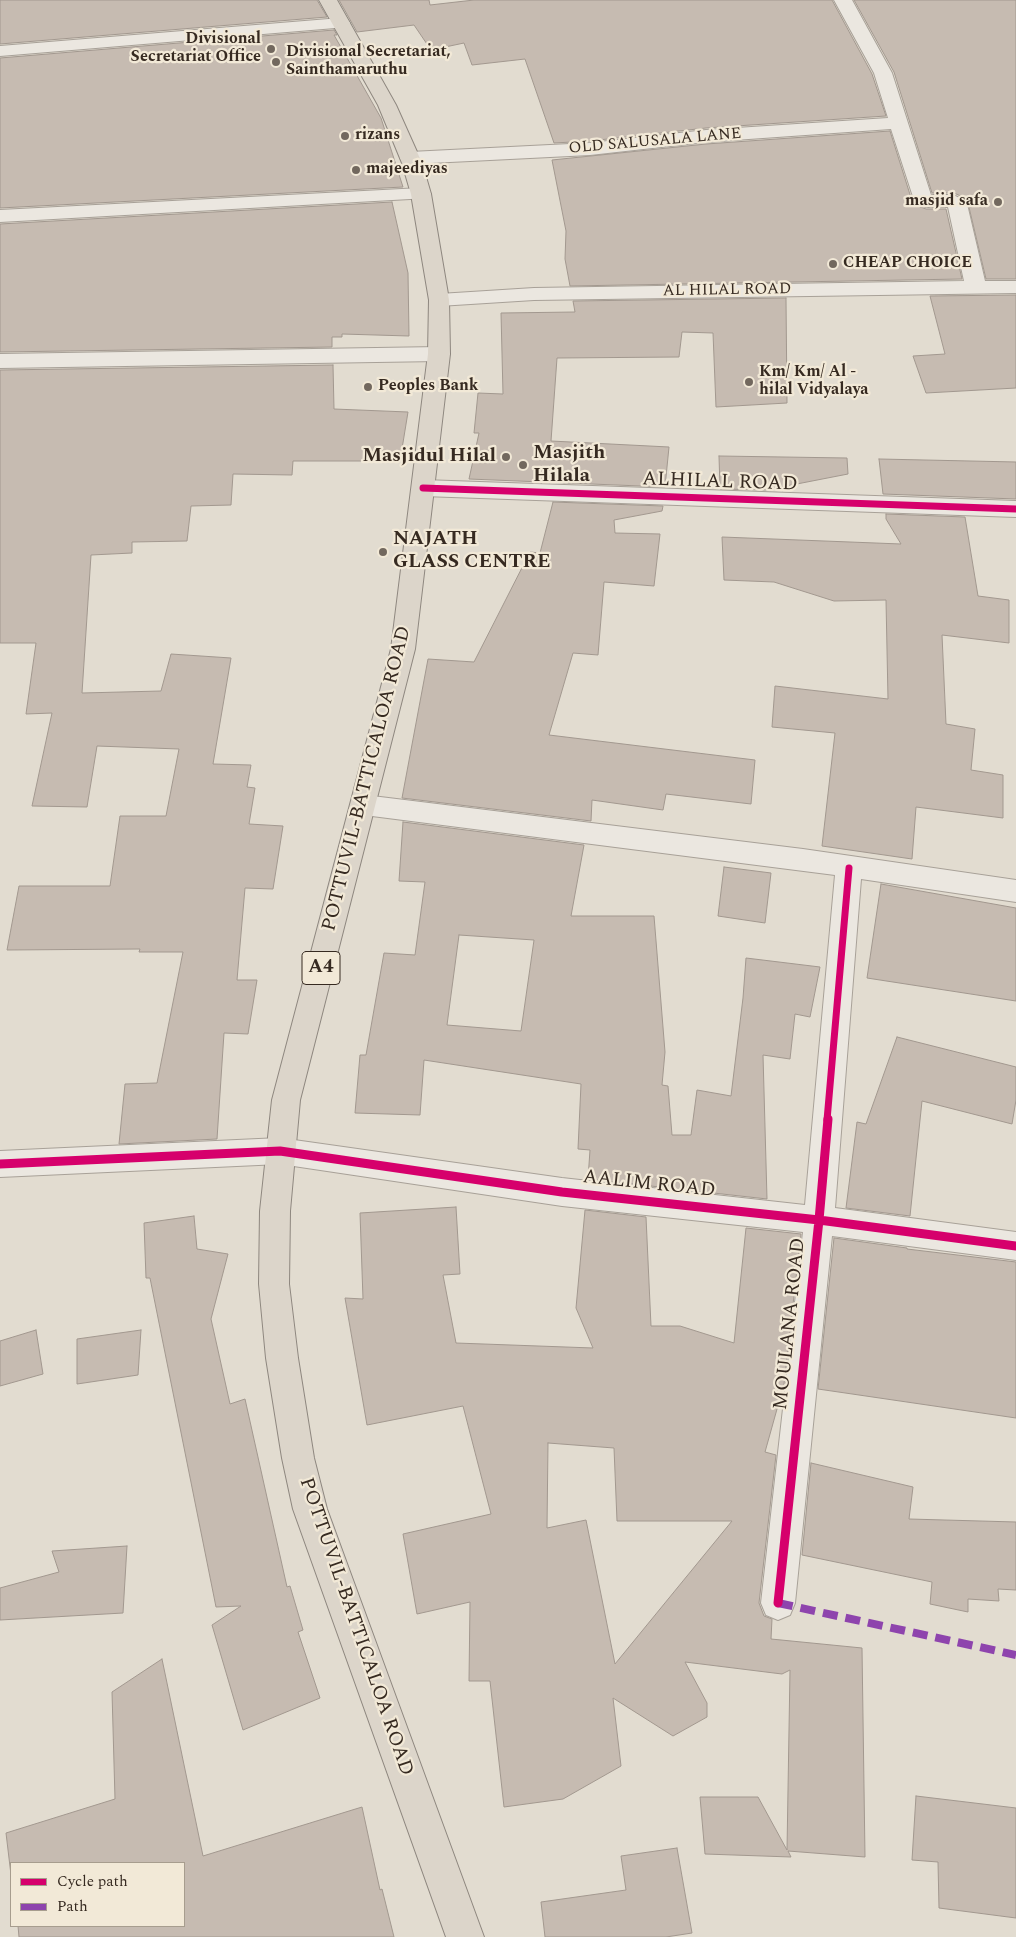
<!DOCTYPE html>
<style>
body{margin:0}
#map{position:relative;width:1016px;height:1937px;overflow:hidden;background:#e2dcd0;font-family:Spectral,serif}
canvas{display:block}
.legend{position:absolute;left:10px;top:1862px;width:175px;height:65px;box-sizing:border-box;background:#f2e9d7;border:1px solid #a79d8e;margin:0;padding:6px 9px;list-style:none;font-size:15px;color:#362a21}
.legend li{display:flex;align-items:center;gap:10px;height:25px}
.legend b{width:25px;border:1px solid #a79d8e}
</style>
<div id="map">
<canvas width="1016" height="1937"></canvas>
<ul class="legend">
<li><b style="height:6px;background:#d6006c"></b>Cycle path</li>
<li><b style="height:6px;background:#8e44ad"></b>Path</li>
</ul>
</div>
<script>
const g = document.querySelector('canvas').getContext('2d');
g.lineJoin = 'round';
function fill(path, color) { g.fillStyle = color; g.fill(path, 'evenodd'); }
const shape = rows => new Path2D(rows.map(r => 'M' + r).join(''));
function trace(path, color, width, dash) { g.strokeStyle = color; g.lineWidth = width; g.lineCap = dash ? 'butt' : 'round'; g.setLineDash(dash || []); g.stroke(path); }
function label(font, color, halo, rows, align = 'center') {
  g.font = font + ' Spectral,serif'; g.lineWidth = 4.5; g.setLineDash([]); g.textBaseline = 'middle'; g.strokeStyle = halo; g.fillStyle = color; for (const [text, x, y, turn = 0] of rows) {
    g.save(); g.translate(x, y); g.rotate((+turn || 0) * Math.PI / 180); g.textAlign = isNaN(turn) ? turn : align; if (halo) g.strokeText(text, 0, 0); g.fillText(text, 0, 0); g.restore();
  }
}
const building = shape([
 [0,0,317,0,327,17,0,44,0,0],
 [339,0,429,0,430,5,474,0,832,0,872,74,886,116,706,128,590,141,554,143,525,59,472,65,464,43,431,50,414,25,357,32,339,0],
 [854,0,1016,0,1016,279,986,279,968,203,965,198,954,193,932,193,894,72,854,0],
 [334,30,337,35,334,35,381,118,403,187,0,208,0,58,334,30],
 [890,131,913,204,926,209,946,209,962,279,570,286,565,259,566,231,552,160,706,144,890,131],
 [392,202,408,273,409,336,342,334,342,337,332,337,332,347,0,352,0,224,392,202],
 [1016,295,1016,388,926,393,913,356,945,354,930,296,1016,295],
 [786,298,787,403,716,407,713,333,682,332,679,357,557,358,551,441,669,447,665,487,469,479,479,433,474,433,478,393,503,394,501,313,575,312,573,301,786,298],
 [333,365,334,409,408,412,400,461,293,461,292,475,233,474,231,505,191,506,187,541,132,542,132,553,91,555,82,693,161,691,171,654,231,658,213,764,251,765,247,787,255,788,249,824,283,826,273,889,245,888,237,980,257,980,248,1034,224,1033,217,1139,119,1144,125,1084,157,1083,183,952,139,952,140,949,7,950,19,886,110,886,120,816,166,816,179,749,97,746,87,807,32,806,52,713,26,714,36,643,0,643,0,370,333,365],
 [719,456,847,458,848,474,766,490,720,489,719,456],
 [879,459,1016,462,1016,499,883,494,879,459],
 [553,502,663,506,662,511,614,520,615,533,660,534,654,586,604,582,598,655,573,653,549,735,755,760,751,804,666,794,663,810,592,800,591,821,402,798,428,659,474,662,530,552,540,553,553,502],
 [886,514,965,517,978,596,1009,600,1009,643,942,635,946,724,975,729,971,770,1003,775,1003,818,916,807,912,859,822,846,835,733,772,727,775,686,888,699,886,600,834,601,774,582,724,580,722,537,901,544,886,519,886,514],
 [403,822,584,845,571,916,654,916,665,1052,662,1085,668,1086,672,1135,691,1135,697,1090,731,1096,743,998,746,958,820,967,810,1017,795,1014,790,1059,763,1055,767,1199,588,1179,590,1150,578,1149,581,1084,424,1060,420,1115,355,1113,360,1055,366,1055,384,953,415,955,425,882,399,881,403,822],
 [459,935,534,940,521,1031,447,1025,459,935],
 [724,867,771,873,765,923,718,916,724,867],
 [881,884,1016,908,1016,1001,867,978,881,884],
 [897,1037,1016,1067,1016,1100,1012,1124,922,1101,910,1216,846,1208,857,1122,866,1124,897,1037],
 [456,1207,460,1274,443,1275,456,1343,593,1348,576,1308,585,1210,646,1217,651,1326,680,1326,734,1343,746,1228,801,1234,784,1384,765,1452,776,1455,759,1603,764,1616,772,1619,771,1639,862,1648,865,1857,788,1851,791,1857,705,1854,700,1797,758,1797,787,1850,790,1670,782,1674,685,1662,707,1703,707,1717,673,1736,613,1698,621,1766,563,1799,504,1807,490,1681,469,1681,470,1602,417,1614,403,1534,491,1514,463,1406,367,1425,345,1298,363,1299,360,1213,456,1207],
 [548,1443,614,1448,617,1521,732,1521,615,1664,586,1520,547,1528,548,1443],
 [194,1216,197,1249,228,1254,211,1319,230,1404,245,1399,287,1587,290,1586,303,1630,298,1632,320,1698,243,1730,212,1625,241,1606,216,1607,150,1278,146,1278,144,1223,194,1216],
 [834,1238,907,1248,907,1249,1016,1262,1016,1418,818,1389,834,1238],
 [36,1330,43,1374,0,1386,0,1341,36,1330],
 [141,1330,138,1375,77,1384,77,1339,141,1330],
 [811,1463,913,1487,909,1519,1016,1522,1016,1590,998,1589,999,1601,968,1599,968,1612,930,1604,932,1582,802,1555,811,1463],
 [127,1546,123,1613,0,1620,0,1588,59,1572,52,1551,127,1546],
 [162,1659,203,1856,362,1807,380,1890,382,1889,394,1937,19,1937,18,1926,184,1926,184,1863,11,1863,11,1875,6,1833,115,1799,112,1692,162,1659],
 [916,1796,1016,1808,1016,1918,939,1908,938,1862,912,1860,916,1796],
 [677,1848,692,1933,666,1937,545,1937,541,1902,626,1890,621,1856,677,1848]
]);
fill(building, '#c6bbb1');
trace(building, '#a2988f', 1);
const minor = shape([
 [834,0,852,0,892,73,931,195,953,195,964,200,967,204,985,281,1016,281,1016,293,534,300,439,306,432,305,429,300,432,295,439,294,534,288,964,281,948,207,926,207,915,203,891,129,706,142,590,155,410,164,403,162,400,158,403,154,410,152,590,143,706,130,888,118,874,73,834,0],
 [341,18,347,19,350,23,347,27,0,56,0,46,341,18],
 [421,188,428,190,431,194,428,198,0,222,0,210,421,188],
 [439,347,446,349,450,354,446,359,439,361,0,368,0,354,439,347],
 [423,480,1016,501,1016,517,423,496,415,493,412,488,415,483,423,480],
 [364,795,803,849,1016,880,1016,902,861,879,835,1208,1016,1232,1016,1260,832,1236,795,1603,790,1615,778,1620,766,1615,761,1603,803,1232,562,1206,280,1164,0,1177,0,1151,280,1138,562,1178,805,1205,835,875,364,815,355,812,351,805,355,798,364,795]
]);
const trunk = shape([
 [319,0,337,0,396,105,422,163,431,194,449,300,450,354,415,649,300,1100,290,1211,289,1284,298,1358,314,1458,327,1509,484,1937,446,1937,293,1509,282,1458,266,1358,259,1284,260,1211,272,1100,391,649,428,354,429,300,411,194,402,163,378,105,319,0]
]);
trace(minor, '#a8a198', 2);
trace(trunk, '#8e877f', 2);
fill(minor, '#ebe7e0');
fill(trunk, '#dcd5ca');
trace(shape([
 [778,1603,1016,1655]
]), '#8e44ad', 8, [15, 8]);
trace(shape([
 [423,488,447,489]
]), '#d6006c', 5.5);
trace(shape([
 [423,488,1016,509],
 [827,1120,849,868]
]), '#d6006c', 7);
trace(shape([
 [0,1164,280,1151,562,1192,819,1220,1016,1246],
 [778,1603,819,1220,828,1119]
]), '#d6006c', 9);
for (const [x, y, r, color] of [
 [271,49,5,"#72685e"],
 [276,62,5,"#72685e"],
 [345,136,5,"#72685e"],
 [356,170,5,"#72685e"],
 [998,202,5,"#72685e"],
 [833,264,5,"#72685e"],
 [749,382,5,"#72685e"],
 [368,387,5,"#72685e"],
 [506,457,5,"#72685e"],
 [523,465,5,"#72685e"],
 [383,552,5,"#72685e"]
]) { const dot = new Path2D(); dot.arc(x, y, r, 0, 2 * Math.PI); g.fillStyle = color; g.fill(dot); trace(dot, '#f2e9d7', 2); }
label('bold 16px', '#362a21', '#f2e9d7', [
 ["Divisional",261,40,"right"],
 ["Secretariat Office",261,58,"right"],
 ["Divisional Secretariat,",286,53],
 ["Sainthamaruthu",286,71],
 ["rizans",355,136],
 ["majeediyas",366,170],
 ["masjid safa",988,202,"right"],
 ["CHEAP CHOICE",843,264],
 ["Km/ Km/ Al -",759,373],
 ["hilal Vidyalaya",759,391],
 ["Peoples Bank",378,387]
], 'left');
label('16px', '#362a21', '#f2e9d7', [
 ["OLD SALUSALA LANE",655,142,-5],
 ["AL HILAL ROAD",727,291,-1]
]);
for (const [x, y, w] of [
 [321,968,38]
]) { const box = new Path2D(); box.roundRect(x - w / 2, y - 16.5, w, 33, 4); g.fillStyle = '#f2e9d7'; g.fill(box); trace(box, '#362a21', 1); }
label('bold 19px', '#362a21', null, [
 ["A4",321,968]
]);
label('bold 20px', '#362a21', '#f2e9d7', [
 ["Masjith",533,454],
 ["Hilala",533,477],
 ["Masjidul Hilal",496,457,"right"],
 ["NAJATH",393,540],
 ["GLASS CENTRE",393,563]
], 'left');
label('20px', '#362a21', '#f2e9d7', [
 ["ALHILAL ROAD",720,483,2],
 ["POTTUVIL-BATTICALOA ROAD",368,779,-76],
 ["AALIM ROAD",649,1185,6],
 ["MOULANA ROAD",791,1324,-84],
 ["POTTUVIL-BATTICALOA ROAD",355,1627,71]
]);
</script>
